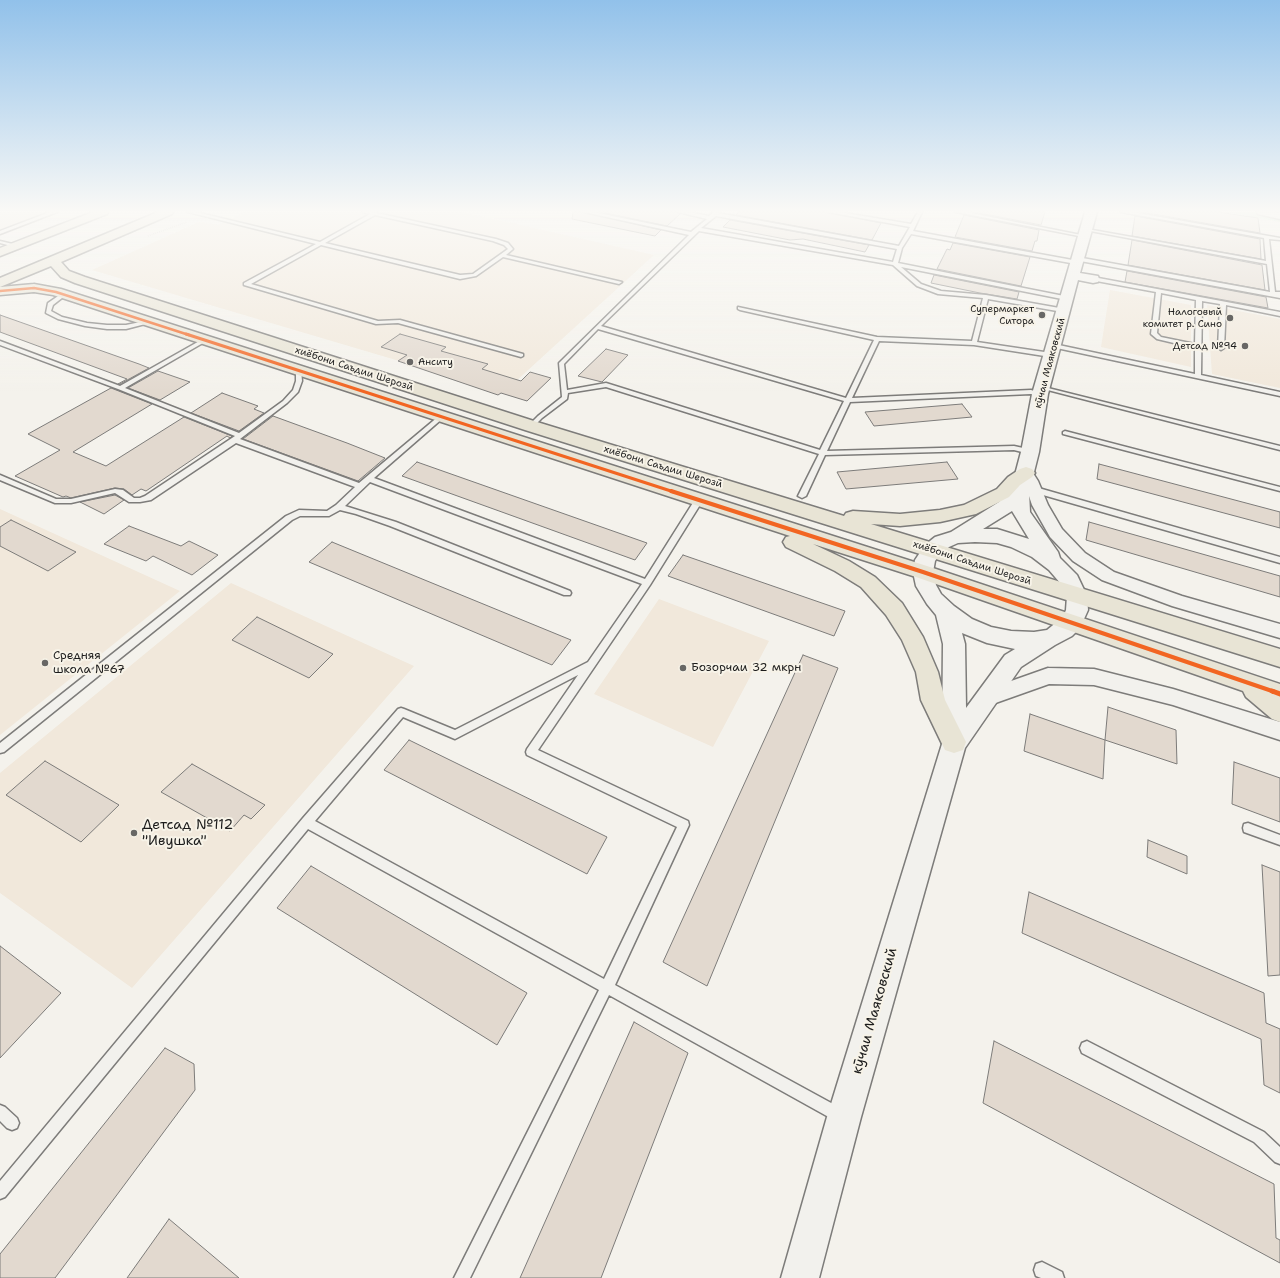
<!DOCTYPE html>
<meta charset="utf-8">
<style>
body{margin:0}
canvas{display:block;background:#f4f2ec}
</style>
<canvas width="1280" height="1278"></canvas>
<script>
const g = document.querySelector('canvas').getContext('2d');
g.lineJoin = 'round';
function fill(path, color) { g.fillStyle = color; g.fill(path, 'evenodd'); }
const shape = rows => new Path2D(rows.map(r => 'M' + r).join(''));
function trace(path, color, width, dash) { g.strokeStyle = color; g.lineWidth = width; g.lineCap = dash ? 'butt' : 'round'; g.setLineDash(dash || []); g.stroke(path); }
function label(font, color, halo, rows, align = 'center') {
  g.font = font + ' "Shantell Sans",sans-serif'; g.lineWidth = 4; g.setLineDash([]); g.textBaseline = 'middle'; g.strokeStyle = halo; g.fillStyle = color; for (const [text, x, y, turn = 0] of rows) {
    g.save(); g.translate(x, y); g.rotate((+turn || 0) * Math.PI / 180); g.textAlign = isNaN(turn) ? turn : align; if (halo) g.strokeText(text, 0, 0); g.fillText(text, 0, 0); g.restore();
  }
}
fill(shape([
 [0,212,62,212,0,236],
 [245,212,463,212,654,255,504,392,92,270,199,222,218,225],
 [1110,290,1191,305,1191,367,1101,347],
 [1207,305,1280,319,1280,388,1212,374],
 [0,509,180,591,0,735],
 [231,583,414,666,132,988,0,893,0,773],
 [659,599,769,641,713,747,594,694]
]), '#f1e8db');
fill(shape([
 [1226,212,1280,212,1280,222]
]), '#c0e7ca');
const building = shape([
 [573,212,583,212,661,230,655,236,572,219,573,212],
 [601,212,677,212,680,214,667,226,601,212],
 [739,212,827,212,881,223,872,240,736,215,739,212],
 [974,212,1045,212,1041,225,974,212],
 [1142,212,1218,212,1258,218,1260,233,1142,212],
 [964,215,1039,230,1037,241,1035,241,1032,251,955,237,964,215],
 [1135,216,1260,239,1261,259,1132,236,1135,216],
 [730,220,869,245,865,252,803,239,790,240,723,227,730,220],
 [1132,240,1262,265,1265,290,1128,265,1132,240],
 [953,243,1030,257,1021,286,937,269,947,249,950,250,953,243],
 [1127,271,1266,297,1268,308,1125,282,1127,271],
 [934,275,1019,292,1017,299,980,293,931,283,934,275],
 [0,315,139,364,149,368,120,384,118,384,127,379,0,332,0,315],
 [400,334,446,347,441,351,488,364,482,369,521,381,530,372,551,378,527,401,501,393,498,395,398,361,407,355,381,347,400,334],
 [606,349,628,355,602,382,578,376,606,349],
 [158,371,190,382,160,400,128,388,158,371],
 [111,388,152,404,73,452,106,466,184,417,232,436,230,438,227,436,146,491,141,489,132,495,124,489,115,488,71,498,66,496,63,497,15,476,60,450,28,434,111,388],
 [222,393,258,406,254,409,264,413,239,431,191,413,222,393],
 [962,404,972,417,874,426,865,412,962,404],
 [273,416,347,443,385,458,358,481,243,439,273,416],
 [417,462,647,543,635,560,402,476,417,462],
 [947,462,958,479,846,489,837,472,947,462],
 [1099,464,1280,512,1280,528,1097,479,1099,464],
 [115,495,124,500,104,514,80,502,115,495],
 [11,520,76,552,48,571,0,546,0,527,11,520],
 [1089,522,1280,576,1280,597,1086,540,1089,522],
 [129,526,181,546,189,541,218,555,192,575,153,556,146,561,104,544,129,526],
 [332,542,571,640,552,665,309,562,332,542],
 [683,555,845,611,834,636,668,576,683,555],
 [257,617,333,654,309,678,232,640,257,617],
 [803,655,838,668,707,986,663,962,803,655],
 [1108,707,1176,730,1177,764,1105,740,1108,707],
 [1030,714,1105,740,1103,779,1024,751,1030,714],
 [409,740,607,837,587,874,384,770,409,740],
 [45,761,119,805,81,842,6,795,45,761],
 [1234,762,1280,778,1280,822,1232,804,1234,762],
 [192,764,265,805,251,819,244,815,230,831,161,792,192,764],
 [1148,840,1187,856,1187,874,1147,857,1148,840],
 [1262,865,1280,872,1280,975,1268,976,1262,865],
 [311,866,527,993,497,1045,277,908,311,866],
 [1029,892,1264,993,1266,1023,1280,1029,1280,1093,1264,1085,1261,1039,1022,933,1029,892],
 [0,946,61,993,0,1058,0,946],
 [634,1022,688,1053,601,1278,520,1278,634,1022],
 [994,1041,1274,1184,1276,1238,1280,1240,1280,1263,983,1103,994,1041],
 [165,1048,194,1064,195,1090,55,1278,0,1278,0,1254,165,1048],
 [169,1219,239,1278,127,1278,169,1219]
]);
fill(building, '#e2d9cf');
trace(building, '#7d7c7a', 1);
const lane = shape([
 [50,212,57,212,0,234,0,231,50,212],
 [188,212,196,212,320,242,370,214,363,212,372,212,496,239,508,243,513,249,506,255,622,282,619,284,503,257,476,276,460,279,321,245,251,284,378,321,400,320,523,354,523,356,521,357,398,323,376,324,244,285,244,283,316,244,188,212],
 [375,215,493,241,504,245,508,249,473,274,460,275,325,243,375,215],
 [584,212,593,212,691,232,707,219,678,212,688,212,709,216,714,212,719,212,718,213,899,246,910,227,828,212,839,212,911,224,918,212,922,212,913,231,1078,261,1079,262,1076,264,911,234,902,248,898,263,1069,297,1069,299,1067,300,901,267,921,284,941,291,986,295,1065,309,1065,311,1063,312,988,299,977,342,1051,353,1054,355,1051,357,974,345,879,341,852,398,1031,390,1043,394,1040,396,1031,394,850,402,827,451,1014,446,1032,450,1034,452,1030,454,1014,450,825,455,806,496,802,498,798,496,819,454,606,387,568,393,567,399,542,418,533,427,529,427,529,425,538,416,562,397,559,363,689,235,584,212],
 [716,216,897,249,893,262,701,228,716,216],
 [699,231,893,265,917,286,938,294,983,298,972,341,877,337,738,307,738,309,740,310,874,340,846,398,601,326,699,231],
 [598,329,844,401,820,450,606,383,567,390,564,364,598,329],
 [956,212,966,212,1086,236,1084,237,956,212],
 [1121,212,1132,212,1280,238,1280,240,1269,239,1275,292,1280,292,1280,298,1075,260,1074,259,1077,257,1270,292,1267,264,1085,230,1087,229,1266,261,1264,238,1121,212],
 [0,241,17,245,17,246,15,247,0,243,0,241],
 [1093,277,1280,312,1280,316,1226,305,1224,348,1221,350,1218,348,1220,304,1202,301,1201,375,1280,392,1280,396,1052,347,1051,346,1054,344,1195,374,1195,348,1157,339,1151,334,1156,292,1091,280,1090,279,1093,277],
 [1161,293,1196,300,1195,344,1161,337,1157,333,1161,293],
 [64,292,67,294,53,305,51,311,62,317,87,323,107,325,126,325,150,320,153,322,126,329,107,329,85,326,58,319,46,313,48,303,64,292],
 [203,339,208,340,125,388,239,433,283,401,293,390,296,381,296,371,301,370,302,381,298,392,287,403,240,439,359,483,439,416,443,416,443,418,374,478,645,579,696,498,702,498,703,500,650,585,538,750,688,821,689,825,615,985,844,1110,846,1115,844,1120,839,1122,834,1120,609,995,470,1278,454,1278,599,990,308,829,5,1197,0,1199,0,1181,303,818,398,709,401,708,404,709,455,730,588,662,642,584,370,482,345,506,396,522,570,591,571,593,570,595,564,595,390,526,356,514,340,510,329,516,300,516,292,520,4,752,0,753,0,743,286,516,299,510,327,511,336,505,355,487,236,443,151,500,140,502,129,502,115,493,71,503,55,503,0,480,0,475,56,499,71,499,115,489,123,490,134,498,140,498,145,496,235,436,118,389,0,345,0,341,120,386,203,339],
 [578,675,527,749,526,752,527,755,677,827,604,979,315,821,403,717,455,739,578,675],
 [1040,386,1280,446,1280,450,1040,388,1040,386],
 [1065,431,1280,487,1280,491,1063,434,1063,432,1065,431],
 [1029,487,1035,487,1280,557,1280,563,1029,491,1029,487],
 [1248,823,1280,835,1280,845,1244,832,1243,828,1244,824,1248,823],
 [1087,1041,1264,1132,1280,1147,1280,1164,1275,1162,1254,1142,1082,1053,1080,1048,1082,1043,1087,1041],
 [0,1105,5,1107,17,1118,19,1123,17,1128,12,1130,7,1128,0,1121,0,1105],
 [1042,1262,1062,1272,1064,1278,1041,1278,1036,1276,1034,1270,1036,1264,1042,1262]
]);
const street = shape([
 [1257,212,1280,213,1280,219,1258,214,1257,212],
 [1026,468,1031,470,1038,481,1048,505,1062,529,1085,553,1114,572,1182,596,1280,624,1280,638,1172,606,1102,580,1073,561,1050,537,1032,505,1024,481,1019,473,1021,470,1026,468],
 [1048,668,1094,669,1173,689,1280,722,1280,740,1173,705,1094,685,1049,684,987,706,980,704,977,698,980,692,1048,668]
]);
const secondary = shape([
 [1085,212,1097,212,1080,273,1098,276,1099,279,1098,282,1093,283,1078,280,1048,394,1039,452,1029,492,1030,512,1058,552,1060,558,1077,575,1087,596,1088,610,1080,628,1072,636,1055,645,1021,667,965,748,861,1117,819,1278,781,1278,827,1117,942,744,943,644,936,615,927,604,916,586,913,572,915,560,925,545,935,537,951,532,999,502,1011,490,1021,452,1032,394,1085,212],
 [1012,511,1029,539,997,529,983,529,1012,511],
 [975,542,997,543,1011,547,1032,557,1049,570,1061,584,1067,596,1066,610,1063,617,1047,630,1034,632,1011,631,991,627,972,619,954,606,941,594,936,585,933,572,935,561,939,555,949,547,958,543,975,542],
 [962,633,987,643,1015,649,1005,655,966,708,965,644,962,633]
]);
const primary = shape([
 [93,212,108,212,107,214,0,256,0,248,93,212],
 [158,212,173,212,172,214,61,262,69,271,85,277,537,422,844,516,846,513,853,511,900,514,940,510,964,505,997,489,1008,477,1020,469,1026,467,1032,469,1035,473,1032,477,1020,485,1009,497,976,514,940,522,900,526,871,524,1280,649,1280,667,525,430,75,283,61,277,51,266,0,287,0,278,158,212],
 [34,284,61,289,930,567,1280,684,1280,722,1272,719,1246,697,1243,691,916,577,813,544,849,561,875,577,902,603,923,637,938,672,945,700,966,742,963,750,954,753,945,750,921,700,916,672,902,640,886,615,861,587,835,571,786,547,783,542,786,537,790,536,53,295,34,292,0,295,0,287,34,284]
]);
trace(lane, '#7d7c7a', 3);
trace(street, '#7d7c7a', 3);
trace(secondary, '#7d7c7a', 3);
trace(primary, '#7d7c7a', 3);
trace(shape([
 [148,236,187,222]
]), '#b4b3b0', 1.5, [0.5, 1.5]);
fill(lane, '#f2f1ed');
fill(street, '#f2f1ed');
fill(secondary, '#f2f1ed');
fill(primary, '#e8e4d5');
trace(shape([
 [0,291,34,288,56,292,189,335]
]), '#f26522', 2.5);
trace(shape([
 [186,334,674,492]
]), '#f26522', 3);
trace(shape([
 [671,491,923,572,1275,692]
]), '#f26522', 4);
trace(shape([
 [1272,691,1280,694]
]), '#f26522', 5);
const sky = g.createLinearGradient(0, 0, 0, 391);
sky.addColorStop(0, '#91c1ea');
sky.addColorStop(0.54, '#faf9f6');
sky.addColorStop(1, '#faf9f600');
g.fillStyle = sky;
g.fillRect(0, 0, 1280, 391);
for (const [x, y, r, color] of [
 [1042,315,4,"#686765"],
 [1230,318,4,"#686765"],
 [1245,346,4,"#686765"],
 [410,362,4,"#686765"],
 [45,663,4,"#686765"],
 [683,668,4,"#686765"],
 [134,833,4,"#686765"]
]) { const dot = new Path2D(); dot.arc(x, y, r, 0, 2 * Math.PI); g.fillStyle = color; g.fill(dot); trace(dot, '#f7f3e8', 1.5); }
label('10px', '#1c1c1c', '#f7f3e8', [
 ["Супермаркет",1034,309],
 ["Ситора",1034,321],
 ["Налоговый",1222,312],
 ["комитет р. Сино",1222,324],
 ["Детсад №94",1237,346],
 ["Анситу",418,362,"left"]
], 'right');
label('10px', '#1c1c1c', '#f7f3e8', [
 ["кӯчаи Маяковский",1050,363,-75],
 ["хиёбони Саъдии Шерозӣ",354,369,18],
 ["хиёбони Саъдии Шерозӣ",663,467,17],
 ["хиёбони Саъдии Шерозӣ",972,563,18]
]);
label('12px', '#1c1c1c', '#f7f3e8', [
 ["Средняя",53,656],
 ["школа №67",53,670],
 ["Бозорчаи 32 мкрн",691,668]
], 'left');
label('14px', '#1c1c1c', '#f7f3e8', [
 ["Детсад №112",142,825],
 ["\"Ивушка\"",142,841]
], 'left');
label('14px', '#1c1c1c', '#f7f3e8', [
 ["кӯчаи Маяковский",875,1011,-74]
]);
</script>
